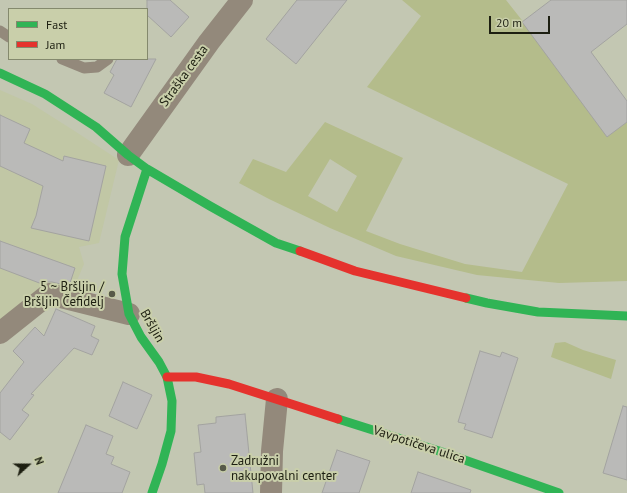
<!DOCTYPE html>
<meta charset="utf-8">
<style>
body{margin:0}
#map{position:relative;width:627px;height:493px;overflow:hidden;background:#c3c7b2;font-family:"PT Sans",sans-serif}
canvas{display:block}
.legend{position:absolute;left:8px;top:8px;width:140px;height:52px;box-sizing:border-box;background:#c9cfaa;border:1px solid #84896d;margin:0;padding:5px 7px;list-style:none;font-size:12px;color:#1d1f11}
.legend li{display:flex;align-items:center;gap:8px;height:20px}
.legend b{width:20px;border:1px solid #84896d}
.north{position:absolute;left:8px;top:445px;width:40px;height:40px;-webkit-text-stroke:3px #c9cfaa;paint-order:stroke;rotate:69deg;font-size:11px;font-weight:700;line-height:16px;text-align:center;color:#1d1f11}
.north::after{content:'';display:block;margin:auto;width:14px;height:18px;background:#1d1f11;clip-path:polygon(50% 0,100% 100%,50% 72%,0 100%)}
.scale{position:absolute;left:489px;top:16px;width:61px;height:18px;box-sizing:border-box;border:2px solid #1d1f11;border-top:0;padding-left:5px;font-size:12px;line-height:14px;white-space:nowrap;color:#1d1f11;-webkit-text-stroke:3px #c9cfaa;paint-order:stroke}
</style>
<div id="map">
<canvas width="627" height="493"></canvas>
<ul class="legend">
<li><b style="height:5px;background:#30b455"></b>Fast</li>
<li><b style="height:5px;background:#e5322d"></b>Jam</li>
</ul>
<div class="north">N</div>
<div class="scale">20 m</div>
</div>
<script>
const g = document.querySelector('canvas').getContext('2d');
g.lineJoin = 'round';
function fill(path, color) { g.fillStyle = color; g.fill(path, 'evenodd'); }
const shape = rows => new Path2D(rows.map(r => 'M' + r).join(''));
function trace(path, color, width, dash) { g.strokeStyle = color; g.lineWidth = width; g.lineCap = dash ? 'butt' : 'round'; g.setLineDash(dash || []); g.stroke(path); }
function label(font, color, halo, rows, align = 'center') {
  g.font = font + ' "PT Sans",sans-serif'; g.lineWidth = 4; g.setLineDash([]); g.textBaseline = 'middle'; g.strokeStyle = halo; g.fillStyle = color; for (const [text, x, y, turn = 0] of rows) {
    g.save(); g.translate(x, y); g.rotate((+turn || 0) * Math.PI / 180); g.textAlign = isNaN(turn) ? turn : align; if (halo) g.strokeText(text, 0, 0); g.fillText(text, 0, 0); g.restore();
  }
}
fill(shape([
 [0,90,32,104,73,130,119,160,99,243,79,247,84,264,71,295,0,321]
]), '#c1c7a5');
fill(shape([
 [402,0,506,0,611,133,627,121,627,281,559,283,477,275,396,256,330,228,269,199,239,183,253,159,286,172,325,122,403,158,366,231,400,244,465,264,522,272,568,184,367,87,421,16],
 [330,159,357,176,337,212,308,196],
 [565,342,583,350,616,360,611,379,551,357,555,343]
]), '#b4bc8b');
const building = shape([
 [147,0,170,0,189,17,171,37,147,15,147,0],
 [297,0,347,0,296,64,266,39,297,0],
 [551,0,627,0,627,24,591,52,627,101,627,122,607,137,522,22,551,0],
 [117,59,156,59,131,107,104,93,114,75,110,72,117,59],
 [0,115,30,129,24,143,63,161,64,156,106,166,89,241,31,228,36,216,43,186,0,166,0,115],
 [0,241,75,268,69,286,52,282,47,282,42,284,0,268,0,241],
 [56,309,95,326,91,336,99,340,92,355,74,348,31,394,34,395,22,410,29,415,10,440,0,432,0,393,24,362,13,351,35,327,44,336,56,309],
 [480,351,500,357,502,352,518,358,492,438,464,429,466,424,458,422,480,351],
 [123,382,152,395,137,429,109,416,123,382],
 [623,406,627,407,627,480,603,473,623,406],
 [245,414,253,493,205,493,204,484,197,485,194,453,201,452,198,425,216,423,216,417,245,414],
 [86,425,113,436,106,454,114,457,111,464,130,472,122,493,58,493,86,425],
 [337,450,370,461,359,493,322,493,337,450],
 [418,472,471,490,470,493,411,493,418,472]
]);
fill(building, '#babab8');
trace(building, '#a3a3a0', 1);
trace(shape([
 [0,31,9,37],
 [62,59,84,68,97,67,108,59]
]), '#93897b', 11);
trace(shape([
 [128,155,209,42,242,0],
 [0,333,49,294,129,314],
 [271,493,272,451,277,399]
]), '#93897b', 22);
trace(shape([
 [0,73,45,94,96,127,128,155,147,169,210,206,276,243,300,251],
 [147,169,125,237,122,274,129,314,141,337,159,362,167,377,172,401,171,431,162,464,152,493],
 [466,298,487,303,538,312,627,316],
 [338,419,439,451,559,493]
]), '#30b455', 9);
trace(shape([
 [300,251,355,271,466,298],
 [167,377,196,377,229,384,338,419]
]), '#e5322d', 9);
for (const [x, y, r, color] of [
 [112,294,4,"#575a49"],
 [223,468,4,"#575a49"]
]) { const dot = new Path2D(); dot.arc(x, y, r, 0, 2 * Math.PI); g.fillStyle = color; g.fill(dot); trace(dot, '#c9cfaa', 1.5); }
label('13px', '#1d1f11', '#c9cfaa', [
 ["Straška cesta",184,76,-54],
 ["Bršljin",152,326,60],
 ["Vavpotičeva ulica",419,445,18]
]);
label('13px', '#1d1f11', '#c9cfaa', [
 ["5 ~ Bršljin /",104,287],
 ["Bršljin Čefidelj",104,302],
 ["Zadružni",231,461,"left"],
 ["nakupovalni center",231,476,"left"]
], 'right');
</script>
